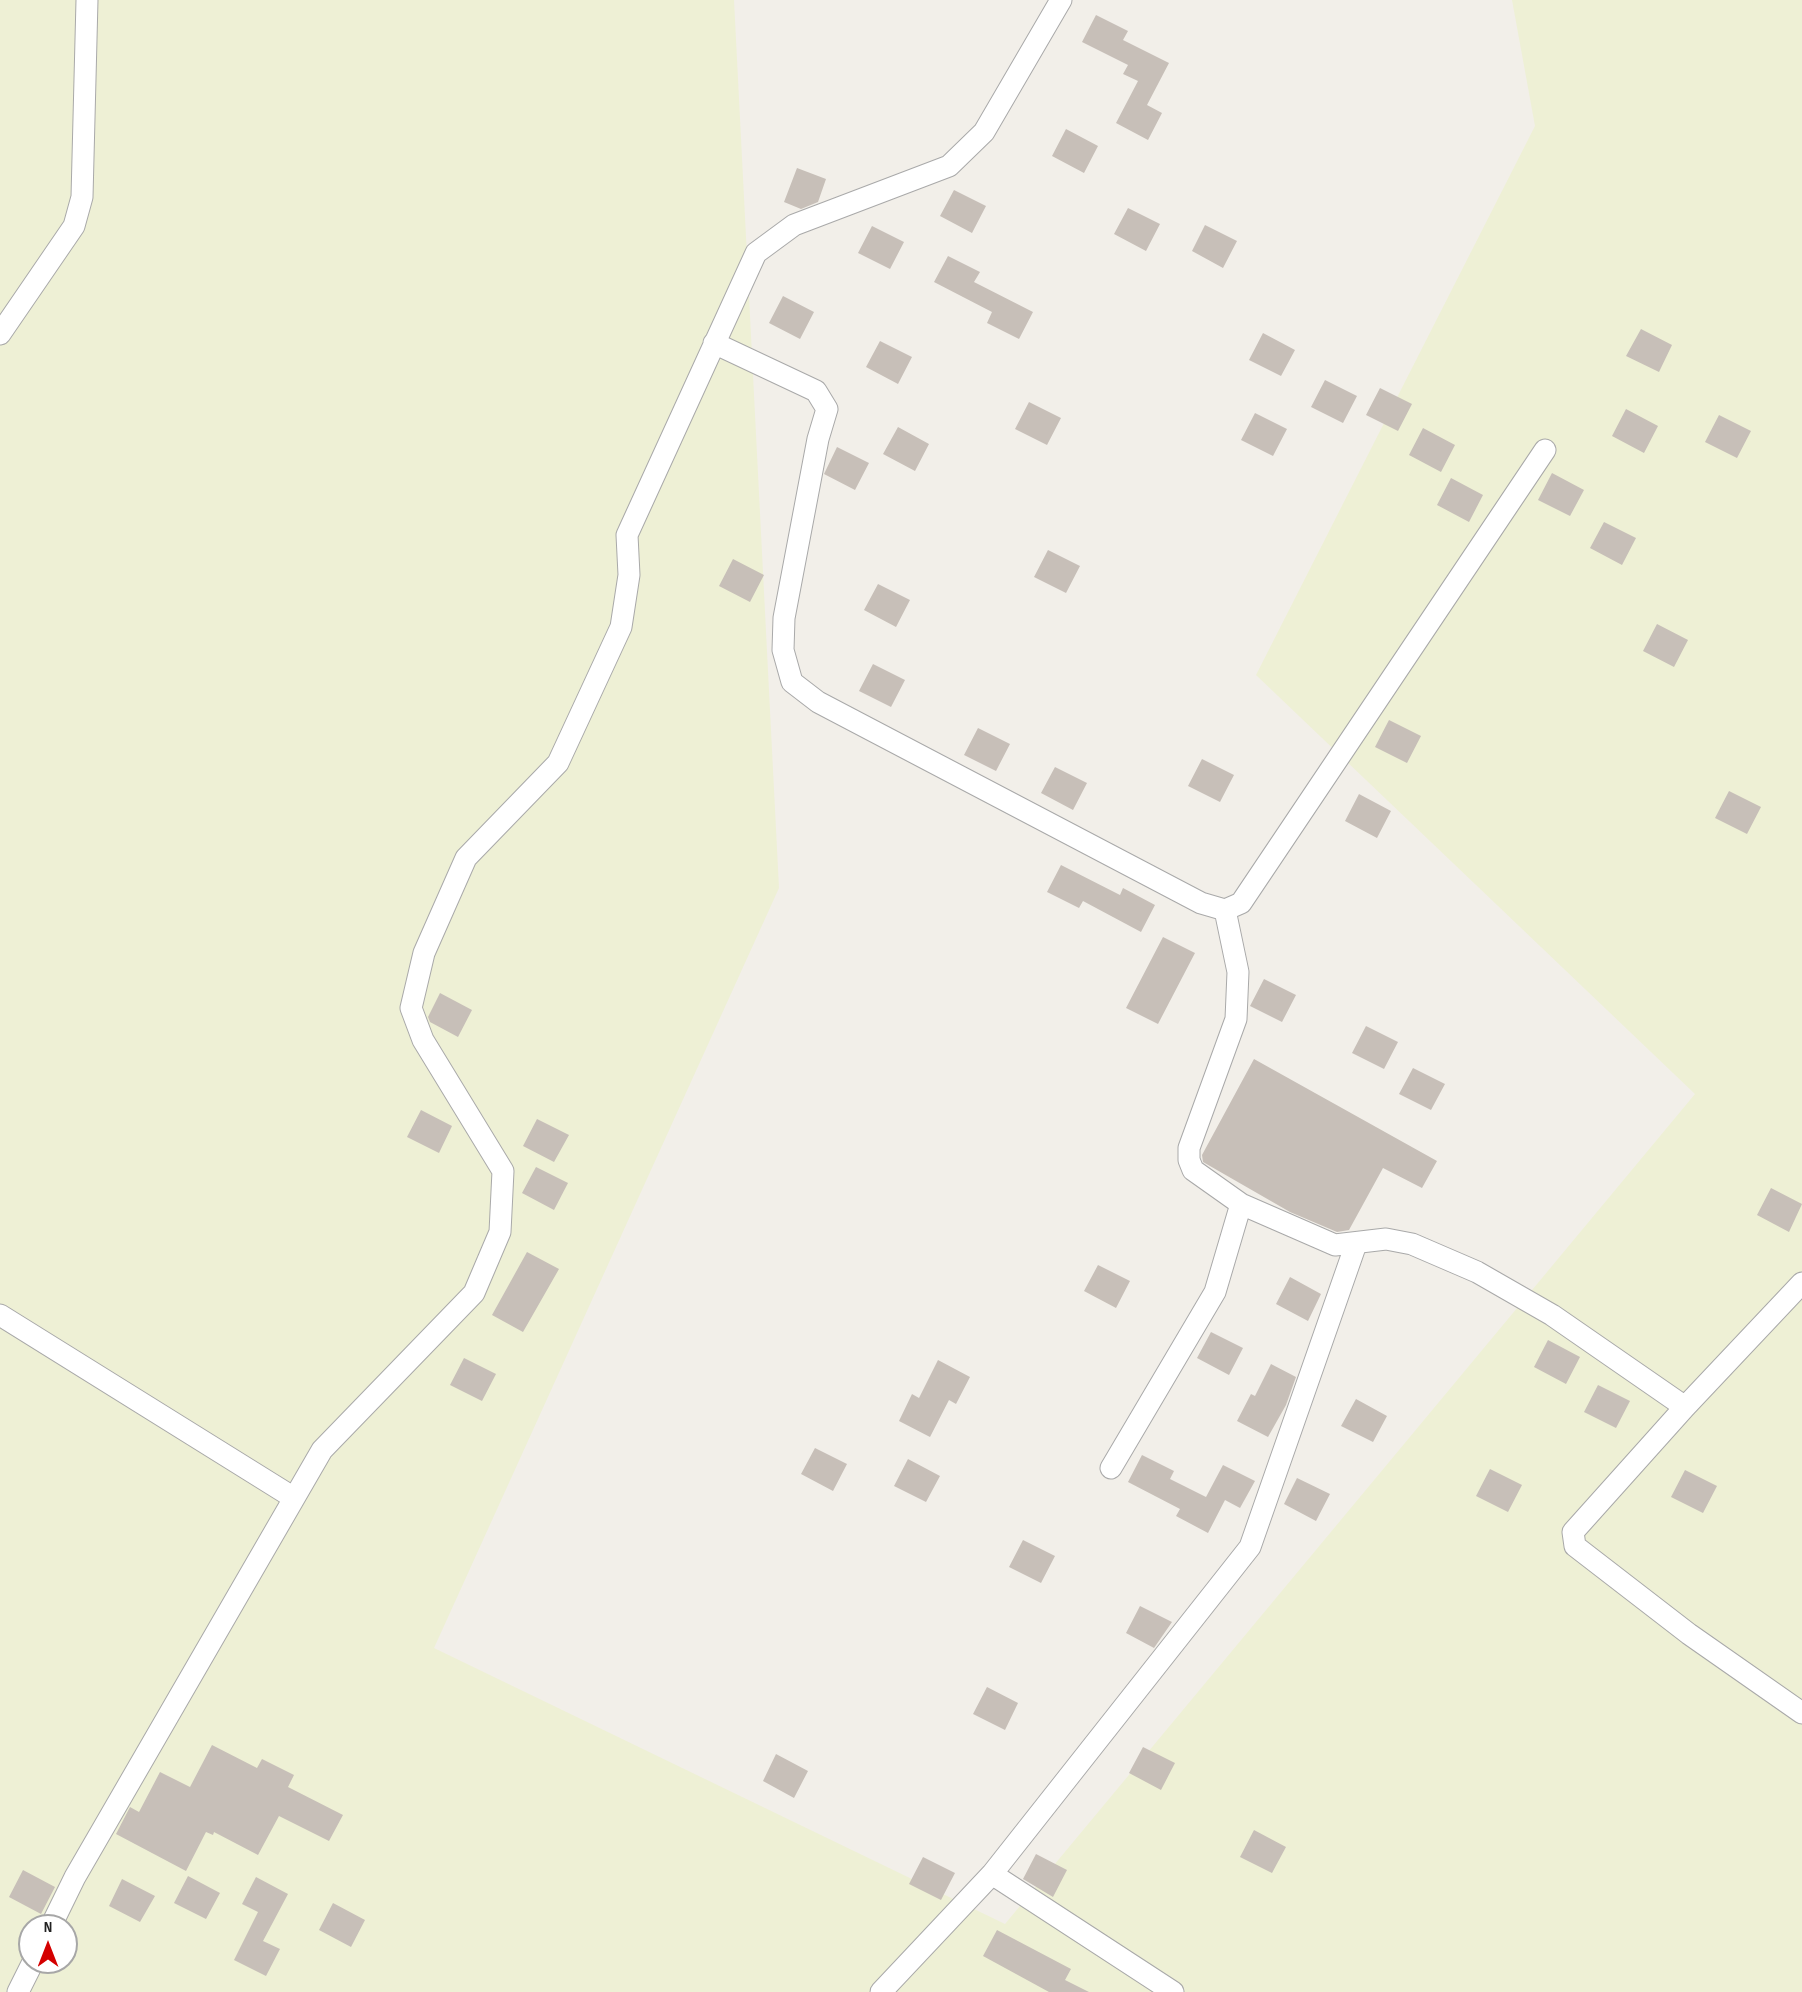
<!DOCTYPE html>
<style>
body{margin:0}
#map{position:relative;width:1802px;height:1992px;overflow:hidden;background:#f2efe9;font-family:"Sofia Sans Condensed",sans-serif}
canvas{display:block}
.north{position:absolute;left:18px;top:1914px;width:60px;height:60px;box-sizing:border-box;background:#fff;border:2px solid #a7a7a7;border-radius:50%;rotate:0deg;font-size:16px;font-weight:700;line-height:24px;text-align:center;color:#222}
.north::after{content:'';display:block;margin:auto;width:21px;height:27px;background:#d40000;clip-path:polygon(50% 0,100% 100%,50% 72%,0 100%)}
</style>
<div id="map">
<canvas width="1802" height="1992"></canvas>
<div class="north">N</div>
</div>
<script>
const g = document.querySelector('canvas').getContext('2d');
g.lineJoin = 'round';
function fill(path, color) { g.fillStyle = color; g.fill(path, 'evenodd'); }
const shape = rows => new Path2D(rows.map(r => 'M' + r).join(''));
function trace(path, color, width, dash) { g.strokeStyle = color; g.lineWidth = width; g.lineCap = dash ? 'butt' : 'round'; g.setLineDash(dash || []); g.stroke(path); }
fill(shape([
 [0,0,734,0,779,888,434,1648,1005,1924,1695,1094,1256,675,1535,126,1512,0,1802,0,1802,1992,0,1992],
 [30,1926,66,1926,66,1962,30,1962]
]), '#eef0d5');
fill(shape([
 [1096,15,1128,31,1123,40,1169,63,1147,105,1162,113,1148,140,1116,123,1138,81,1123,74,1128,65,1082,42],
 [1066,129,1098,146,1084,173,1052,156],
 [797,168,826,179,818,202,801,209,784,202],
 [954,190,986,206,972,233,940,216],
 [1128,208,1160,224,1146,251,1114,234],
 [1205,225,1237,241,1223,268,1192,251],
 [872,226,904,242,890,269,858,253],
 [948,256,980,272,974,282,1033,312,1019,339,987,323,992,312,934,282],
 [783,296,814,312,800,339,769,323],
 [1641,329,1672,345,1659,372,1626,356],
 [1263,333,1295,350,1281,376,1249,360],
 [880,341,912,357,898,384,866,367],
 [1325,380,1357,396,1343,423,1311,407],
 [1380,388,1412,404,1398,431,1366,415],
 [1029,402,1061,418,1047,445,1015,429],
 [1626,409,1658,426,1644,453,1612,436],
 [1255,413,1287,429,1273,456,1241,440],
 [1719,415,1751,431,1737,458,1705,442],
 [898,427,929,444,915,471,883,454],
 [1423,428,1455,445,1441,472,1409,455],
 [837,447,869,463,855,490,824,474],
 [1552,473,1584,490,1570,516,1538,500],
 [1451,478,1483,495,1469,522,1437,505],
 [1604,522,1636,538,1622,565,1590,548],
 [1048,550,1080,566,1066,593,1034,577],
 [733,559,764,575,750,602,719,586],
 [878,584,910,600,896,627,864,610],
 [1657,624,1688,640,1674,667,1643,651],
 [873,664,905,680,891,707,859,691],
 [1389,720,1421,736,1407,763,1375,747],
 [978,728,1010,744,996,771,964,755],
 [1202,759,1234,775,1220,802,1188,786],
 [1055,767,1087,783,1073,810,1041,793],
 [1729,791,1761,807,1747,834,1715,818],
 [1359,794,1391,811,1377,838,1345,821],
 [1061,865,1120,895,1123,888,1155,905,1141,932,1083,901,1079,908,1047,892],
 [1163,937,1195,953,1158,1024,1126,1008],
 [1264,979,1296,995,1282,1022,1250,1006],
 [440,993,472,1010,458,1037,430,1022,428,1017],
 [1366,1026,1398,1042,1384,1069,1352,1053],
 [1254,1059,1437,1161,1422,1188,1383,1168,1349,1230,1337,1232,1290,1212,1203,1162,1202,1155],
 [1413,1068,1445,1084,1431,1110,1399,1094],
 [421,1110,452,1126,439,1153,407,1137],
 [537,1119,569,1135,554,1162,523,1146],
 [536,1167,568,1183,554,1210,522,1193],
 [1771,1188,1802,1204,1789,1232,1757,1215],
 [527,1252,559,1269,523,1332,492,1315],
 [1098,1265,1130,1281,1116,1308,1084,1291],
 [1290,1277,1321,1294,1308,1321,1276,1304],
 [1211,1332,1243,1348,1229,1375,1197,1358],
 [1548,1340,1580,1357,1566,1384,1534,1367],
 [464,1358,496,1374,482,1401,450,1385],
 [938,1360,970,1377,956,1404,949,1400,930,1437,899,1421,912,1394,919,1398],
 [1271,1364,1296,1377,1286,1405,1268,1437,1237,1421,1251,1394,1255,1396],
 [1598,1385,1630,1401,1616,1428,1584,1412],
 [1356,1399,1387,1416,1373,1442,1341,1426],
 [815,1448,847,1464,833,1491,801,1474],
 [1142,1455,1174,1471,1170,1479,1206,1497,1223,1465,1255,1481,1240,1508,1225,1500,1208,1533,1176,1516,1180,1509,1128,1482],
 [908,1459,940,1476,926,1502,894,1486],
 [1490,1469,1522,1485,1508,1512,1476,1496],
 [1685,1470,1717,1486,1703,1513,1671,1497],
 [1297,1478,1330,1494,1316,1521,1284,1504],
 [1023,1540,1055,1556,1041,1583,1009,1567],
 [1140,1606,1172,1622,1154,1648,1126,1633],
 [987,1687,1018,1703,1005,1730,973,1714],
 [212,1745,257,1768,262,1759,294,1775,288,1787,343,1815,329,1841,279,1816,258,1855,214,1832,213,1835,206,1832,186,1871,116,1834,130,1807,139,1812,160,1772,190,1787],
 [1143,1747,1175,1763,1161,1790,1129,1773],
 [776,1754,808,1771,794,1798,763,1781],
 [1254,1830,1286,1847,1272,1873,1240,1857],
 [1036,1854,1067,1870,1053,1897,1023,1879],
 [923,1857,955,1873,941,1900,909,1884],
 [23,1870,55,1887,41,1914,9,1897],
 [188,1876,220,1893,206,1919,174,1903],
 [256,1877,288,1894,263,1941,280,1949,266,1976,234,1960,258,1912,242,1904],
 [122,1879,155,1896,140,1922,109,1906],
 [333,1903,365,1920,351,1947,319,1930],
 [997,1930,1071,1969,1065,1980,1089,1992,1049,1992,983,1956]
]), '#c7bfb8');
const minor = shape([
 [0,334,74,226,82,197,87,0],
 [714,343,816,391,827,409,818,439,784,618,783,650,792,682,818,702,1201,903,1225,910,1241,903,1545,450],
 [1225,910,1238,972,1236,1019,1189,1148,1189,1160,1193,1170,1241,1204,1335,1245,1386,1239,1412,1244,1477,1272,1552,1315,1685,1407],
 [1802,1283,1685,1407,1573,1532,1575,1546,1689,1634,1802,1713],
 [0,1315,294,1498],
 [1111,1468,1215,1292,1241,1204],
 [992,1874,1173,1992],
 [51,1926,75,1877,322,1450,474,1293,500,1232,503,1171,423,1040,411,1008,424,953,466,858,558,763,621,627,629,575,627,535,756,253,794,225,949,166,984,132,1061,0],
 [18,1992,33,1962],
 [881,1992,992,1874,1250,1547,1356,1244]
]);
trace(minor, '#a9a9a9', 23);
trace(minor, '#fff', 21);
</script>
